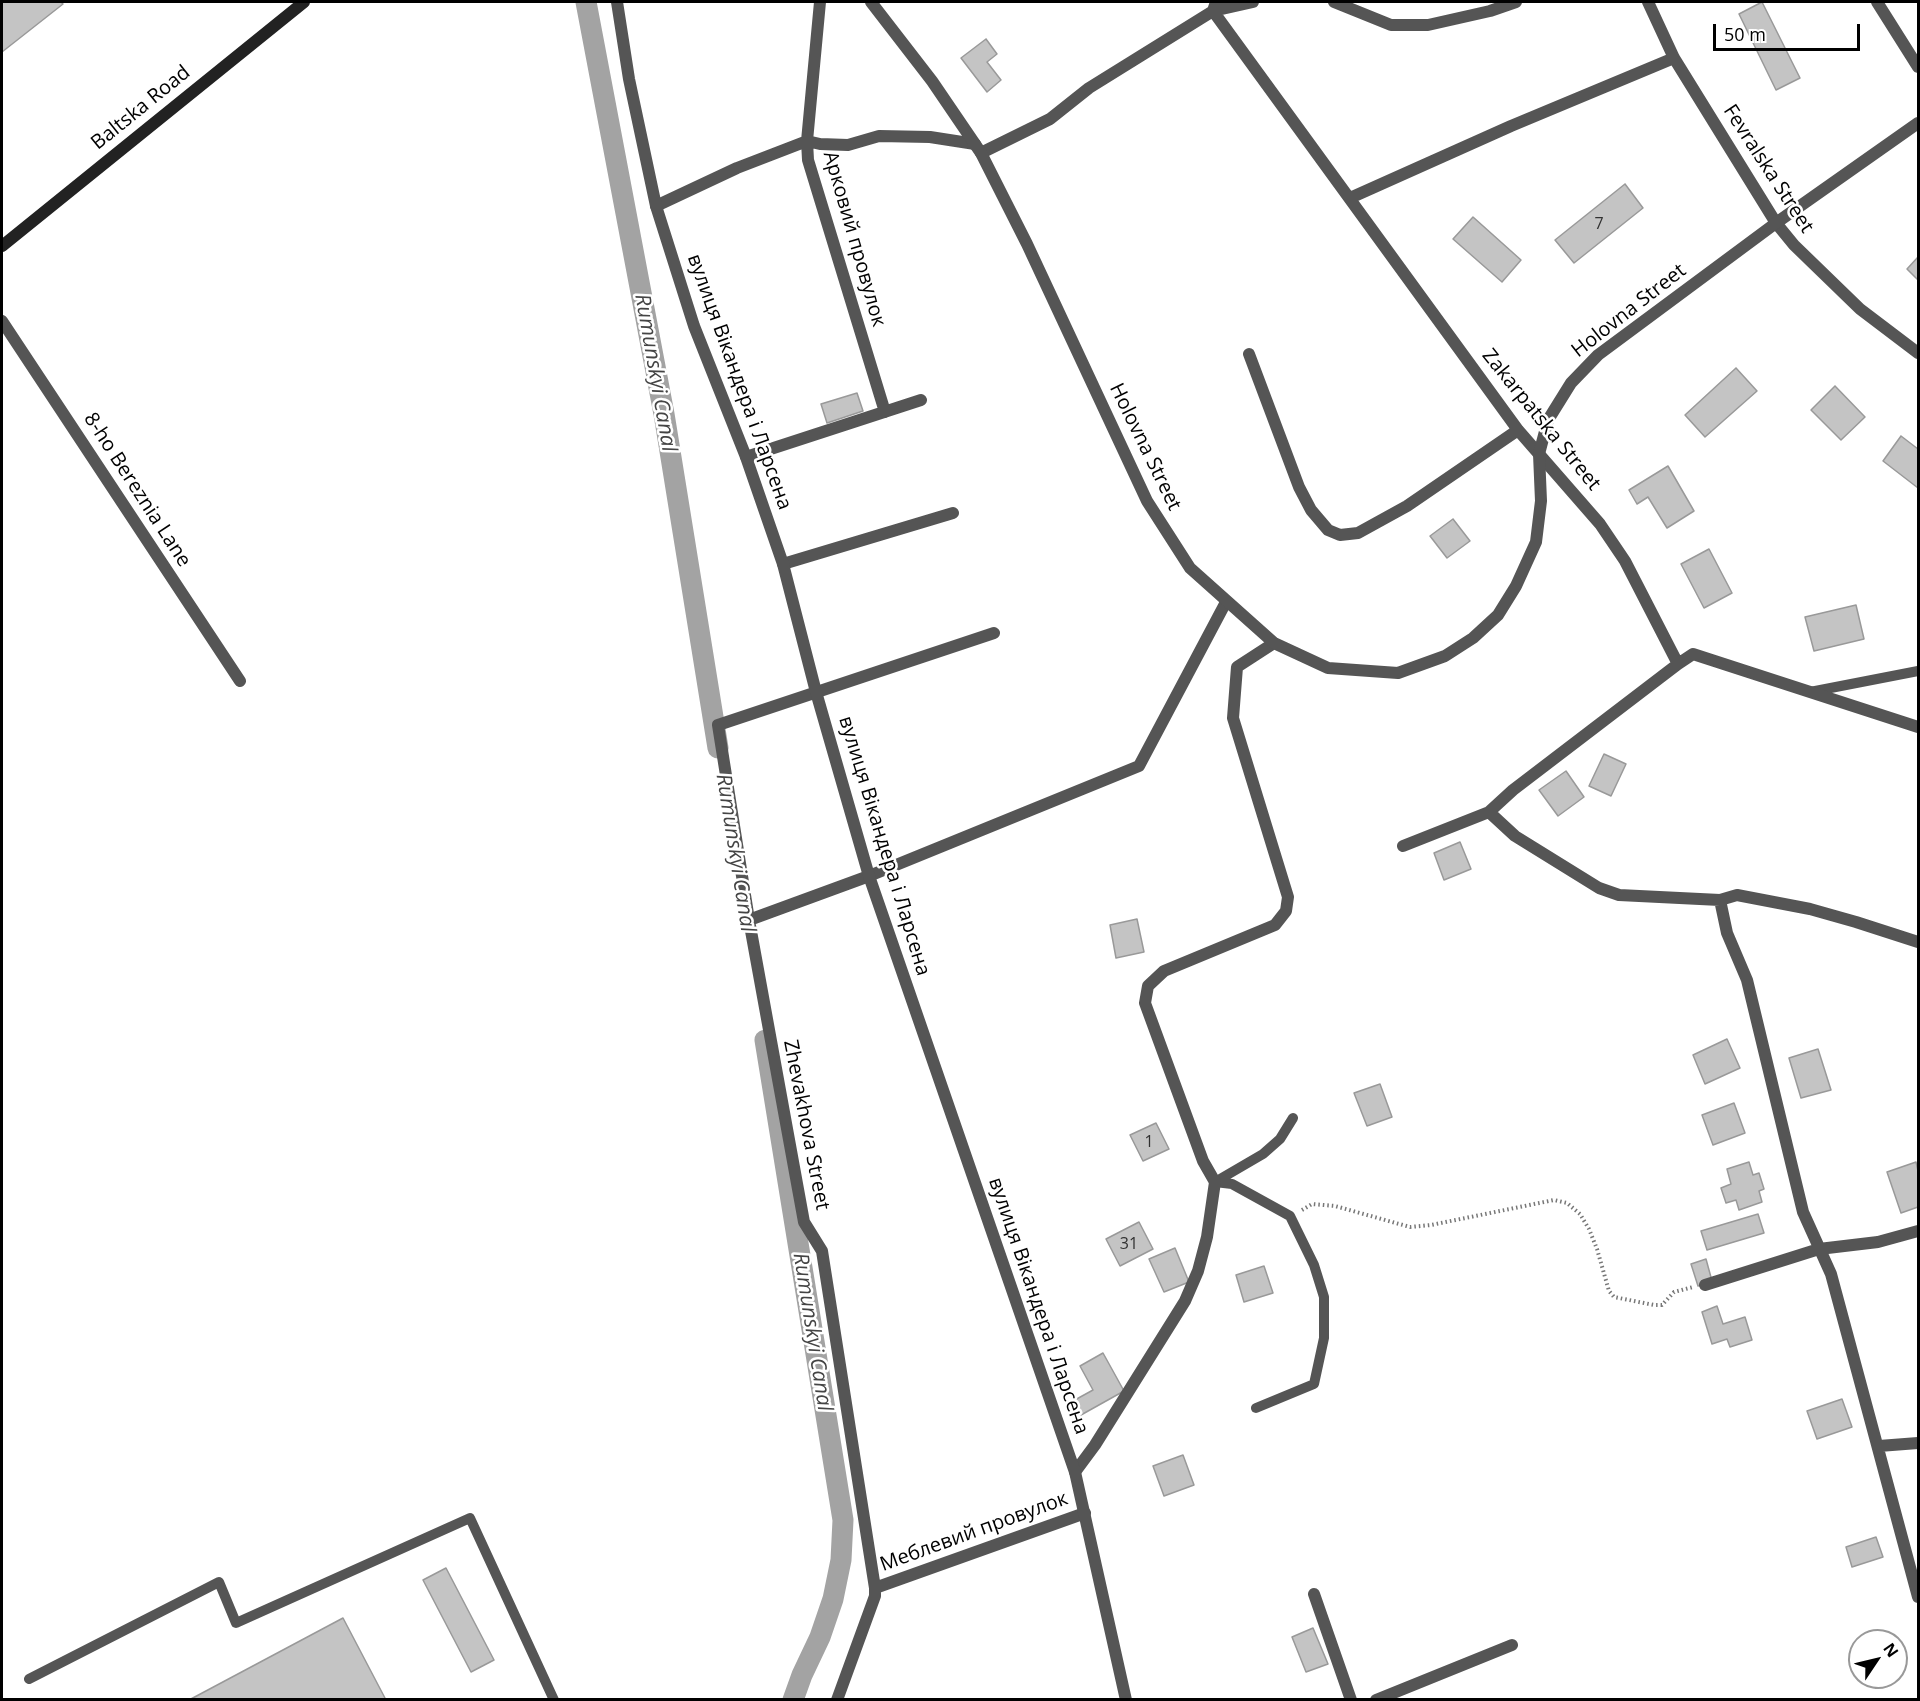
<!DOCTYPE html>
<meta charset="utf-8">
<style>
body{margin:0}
#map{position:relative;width:1920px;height:1701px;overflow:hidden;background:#fff;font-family:"Open Sans",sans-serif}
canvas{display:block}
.frame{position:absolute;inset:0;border:3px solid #000;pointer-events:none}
.north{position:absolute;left:1848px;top:1629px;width:60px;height:60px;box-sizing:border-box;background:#fff;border:2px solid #999;border-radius:50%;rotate:55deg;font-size:16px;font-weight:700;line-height:24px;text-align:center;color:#000}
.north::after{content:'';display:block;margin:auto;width:21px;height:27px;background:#000;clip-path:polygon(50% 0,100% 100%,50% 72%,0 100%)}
.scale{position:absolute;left:1713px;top:24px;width:147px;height:27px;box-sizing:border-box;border:3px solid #000;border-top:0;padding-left:8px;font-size:18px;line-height:21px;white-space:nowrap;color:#000;-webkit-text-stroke:4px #fff;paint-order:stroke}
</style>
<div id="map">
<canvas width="1920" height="1701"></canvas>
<div class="frame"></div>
<div class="north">N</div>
<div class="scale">50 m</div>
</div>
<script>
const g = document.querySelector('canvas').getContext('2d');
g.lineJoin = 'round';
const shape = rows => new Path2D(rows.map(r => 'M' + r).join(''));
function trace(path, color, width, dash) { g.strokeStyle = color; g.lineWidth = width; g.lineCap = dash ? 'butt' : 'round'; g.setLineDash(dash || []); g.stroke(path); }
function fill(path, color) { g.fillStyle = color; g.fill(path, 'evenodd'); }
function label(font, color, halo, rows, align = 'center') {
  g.font = font + ' "Open Sans",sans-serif'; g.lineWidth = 5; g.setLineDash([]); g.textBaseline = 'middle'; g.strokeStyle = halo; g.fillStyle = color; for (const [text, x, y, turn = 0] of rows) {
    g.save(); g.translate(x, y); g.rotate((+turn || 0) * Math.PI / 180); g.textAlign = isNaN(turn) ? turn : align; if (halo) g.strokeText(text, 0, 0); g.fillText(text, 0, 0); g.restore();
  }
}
trace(shape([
 [586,2,664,414,718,748],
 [765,1040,843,1520,841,1560,833,1599,820,1637,802,1675,793,1700]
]), '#a3a3a3', 21);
const building = shape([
 [2,2,61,2,63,4,2,52,2,2],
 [1762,2,1800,78,1776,90,1739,14,1762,2],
 [986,39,997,54,987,62,1001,80,987,92,961,58,986,39],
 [1625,184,1643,208,1574,263,1555,240,1625,184],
 [1473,217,1521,260,1502,282,1453,239,1473,217],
 [1918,257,1918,280,1907,269,1918,257],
 [1736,368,1757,391,1705,437,1685,415,1736,368],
 [1835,386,1865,417,1841,440,1811,410,1835,386],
 [857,393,863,411,827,423,821,404,857,393],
 [1901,436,1918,449,1918,488,1883,461,1901,436],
 [1668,466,1694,511,1667,528,1648,497,1637,504,1629,490,1668,466],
 [1453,519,1470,541,1447,558,1430,536,1453,519],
 [1709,549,1732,593,1704,608,1681,564,1709,549],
 [1856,605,1864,639,1814,651,1805,617,1856,605],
 [1604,754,1626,764,1611,796,1589,786,1604,754],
 [1566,771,1584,797,1558,816,1539,790,1566,771],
 [1460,842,1471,869,1444,880,1434,853,1460,842],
 [1137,919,1144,952,1116,958,1110,925,1137,919],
 [1727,1039,1740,1068,1705,1084,1693,1055,1727,1039],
 [1818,1049,1831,1090,1801,1098,1789,1058,1818,1049],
 [1380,1084,1392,1117,1367,1126,1354,1093,1380,1084],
 [1734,1103,1745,1133,1713,1145,1702,1115,1734,1103],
 [1156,1123,1169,1149,1143,1161,1130,1135,1156,1123],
 [1749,1162,1753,1175,1759,1173,1764,1189,1759,1191,1762,1202,1739,1210,1736,1200,1726,1203,1721,1188,1731,1184,1727,1169,1749,1162],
 [1916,1162,1918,1171,1918,1207,1901,1213,1887,1172,1916,1162],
 [1758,1214,1764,1233,1707,1250,1701,1231,1758,1214],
 [1139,1222,1153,1249,1120,1266,1106,1239,1139,1222],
 [1175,1248,1189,1282,1164,1292,1149,1259,1175,1248],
 [1706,1259,1712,1281,1698,1286,1691,1264,1706,1259],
 [1264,1266,1273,1293,1244,1302,1236,1275,1264,1266],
 [1717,1306,1723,1324,1745,1317,1752,1340,1730,1347,1727,1339,1712,1344,1702,1312,1717,1306],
 [1103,1353,1124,1391,1081,1415,1073,1401,1093,1390,1080,1366,1103,1353],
 [1842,1399,1852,1427,1817,1439,1807,1411,1842,1399],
 [1183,1455,1194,1485,1164,1496,1153,1466,1183,1455],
 [1876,1537,1883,1557,1852,1567,1846,1547,1876,1537],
 [446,1568,494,1660,471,1672,423,1580,446,1568],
 [343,1618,386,1700,189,1700,343,1618],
 [1313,1628,1328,1664,1306,1672,1292,1637,1313,1628]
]);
fill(building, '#c4c4c4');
trace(building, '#999', 1.5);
trace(shape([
 [1302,1210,1312,1204,1335,1206,1410,1227,1431,1225,1554,1200,1567,1203,1580,1214,1589,1229,1597,1249,1609,1291,1614,1297,1654,1305,1662,1305,1674,1292,1693,1287]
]), '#777', 4, [1.5, 3]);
trace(shape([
 [1810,692,1918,671],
 [1215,1182,1232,1184,1290,1216,1314,1265,1324,1297,1324,1338,1314,1384,1256,1408],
 [1215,1182,1263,1154,1280,1139,1293,1118],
 [29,1679,219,1582,236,1623,470,1518,554,1700]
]), '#555', 10);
trace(shape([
 [820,2,807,141,808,160,885,412],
 [1216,2,1213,11,1518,430,1600,524,1625,561,1678,664,1693,654,1918,727],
 [1334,2,1391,25,1428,25,1490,11,1516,2],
 [1648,2,1674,58,1776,223,1794,245,1860,309,1918,353],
 [1877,2,1918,67],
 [981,153,1050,119,1089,88,1213,11,1253,2],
 [1350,198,1511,126,1674,58],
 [656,206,737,168,807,141,820,144,848,145,879,136,930,137,975,144],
 [2,321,240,681],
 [1249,354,1299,487,1311,510,1328,530,1340,535,1358,533,1407,506,1518,430],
 [746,457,921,400],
 [783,564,953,513],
 [1489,812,1515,836,1599,888,1619,895,1720,900,1737,895,1810,909,1856,922,1918,942],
 [1403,846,1489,812,1513,790,1678,664],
 [1720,900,1727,933,1747,980,1803,1212,1831,1274,1918,1597],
 [749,920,869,876,1139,766,1226,602],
 [1705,1285,1819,1249,1878,1242,1918,1231],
 [1879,1446,1918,1443],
 [1075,1472,1095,1445,1185,1301,1198,1271,1207,1237,1215,1182,1203,1161,1145,1003,1148,986,1164,971,1275,925,1286,911,1288,897,1233,718,1237,667,1274,643],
 [875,1588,1085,1513],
 [1314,1594,1351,1700],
 [837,1700,875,1596,875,1588,822,1251,804,1222,749,920,718,725,994,633],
 [1376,1700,1512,1645]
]), '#555', 12);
trace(shape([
 [617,2,629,79,656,206,694,326,746,457,783,564,816,692,869,876,1075,1472,1126,1700],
 [871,2,932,81,981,153,1027,244,1147,501,1190,568,1274,643,1328,668,1398,673,1445,656,1473,638,1498,615,1516,586,1536,542,1541,501,1539,454,1548,420,1571,383,1598,355,1776,223,1918,123]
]), '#555', 12);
trace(shape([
 [2,246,304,2]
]), '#222', 12);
label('16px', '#313131', null, [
 ["7",1599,224],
 ["1",1149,1142],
 ["31",1129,1244]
]);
label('20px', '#000', '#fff', [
 ["Baltska Road",141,108,-39],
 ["Fevralska Street",1768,169,57],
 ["Арковий провулок",854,239,74],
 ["Holovna Street",1629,311,-38],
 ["вулиця Вікандера і Ларсена",739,382,70],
 ["Zakarpatska Street",1541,420,51],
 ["Holovna Street",1145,447,64],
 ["8-ho Bereznia Lane",137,490,57],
 ["вулиця Вікандера і Ларсена",884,846,73],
 ["Zhevakhova Street",806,1125,79],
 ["вулиця Вікандера і Ларсена",1038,1306,71],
 ["Меблевий провулок",974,1532,-20]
]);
label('italic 21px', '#444', '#fff', [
 ["Rumunskyi Canal",655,373,80],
 ["Rumunskyi Canal",735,853,81],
 ["Rumunskyi Canal",812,1332,81]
]);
</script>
